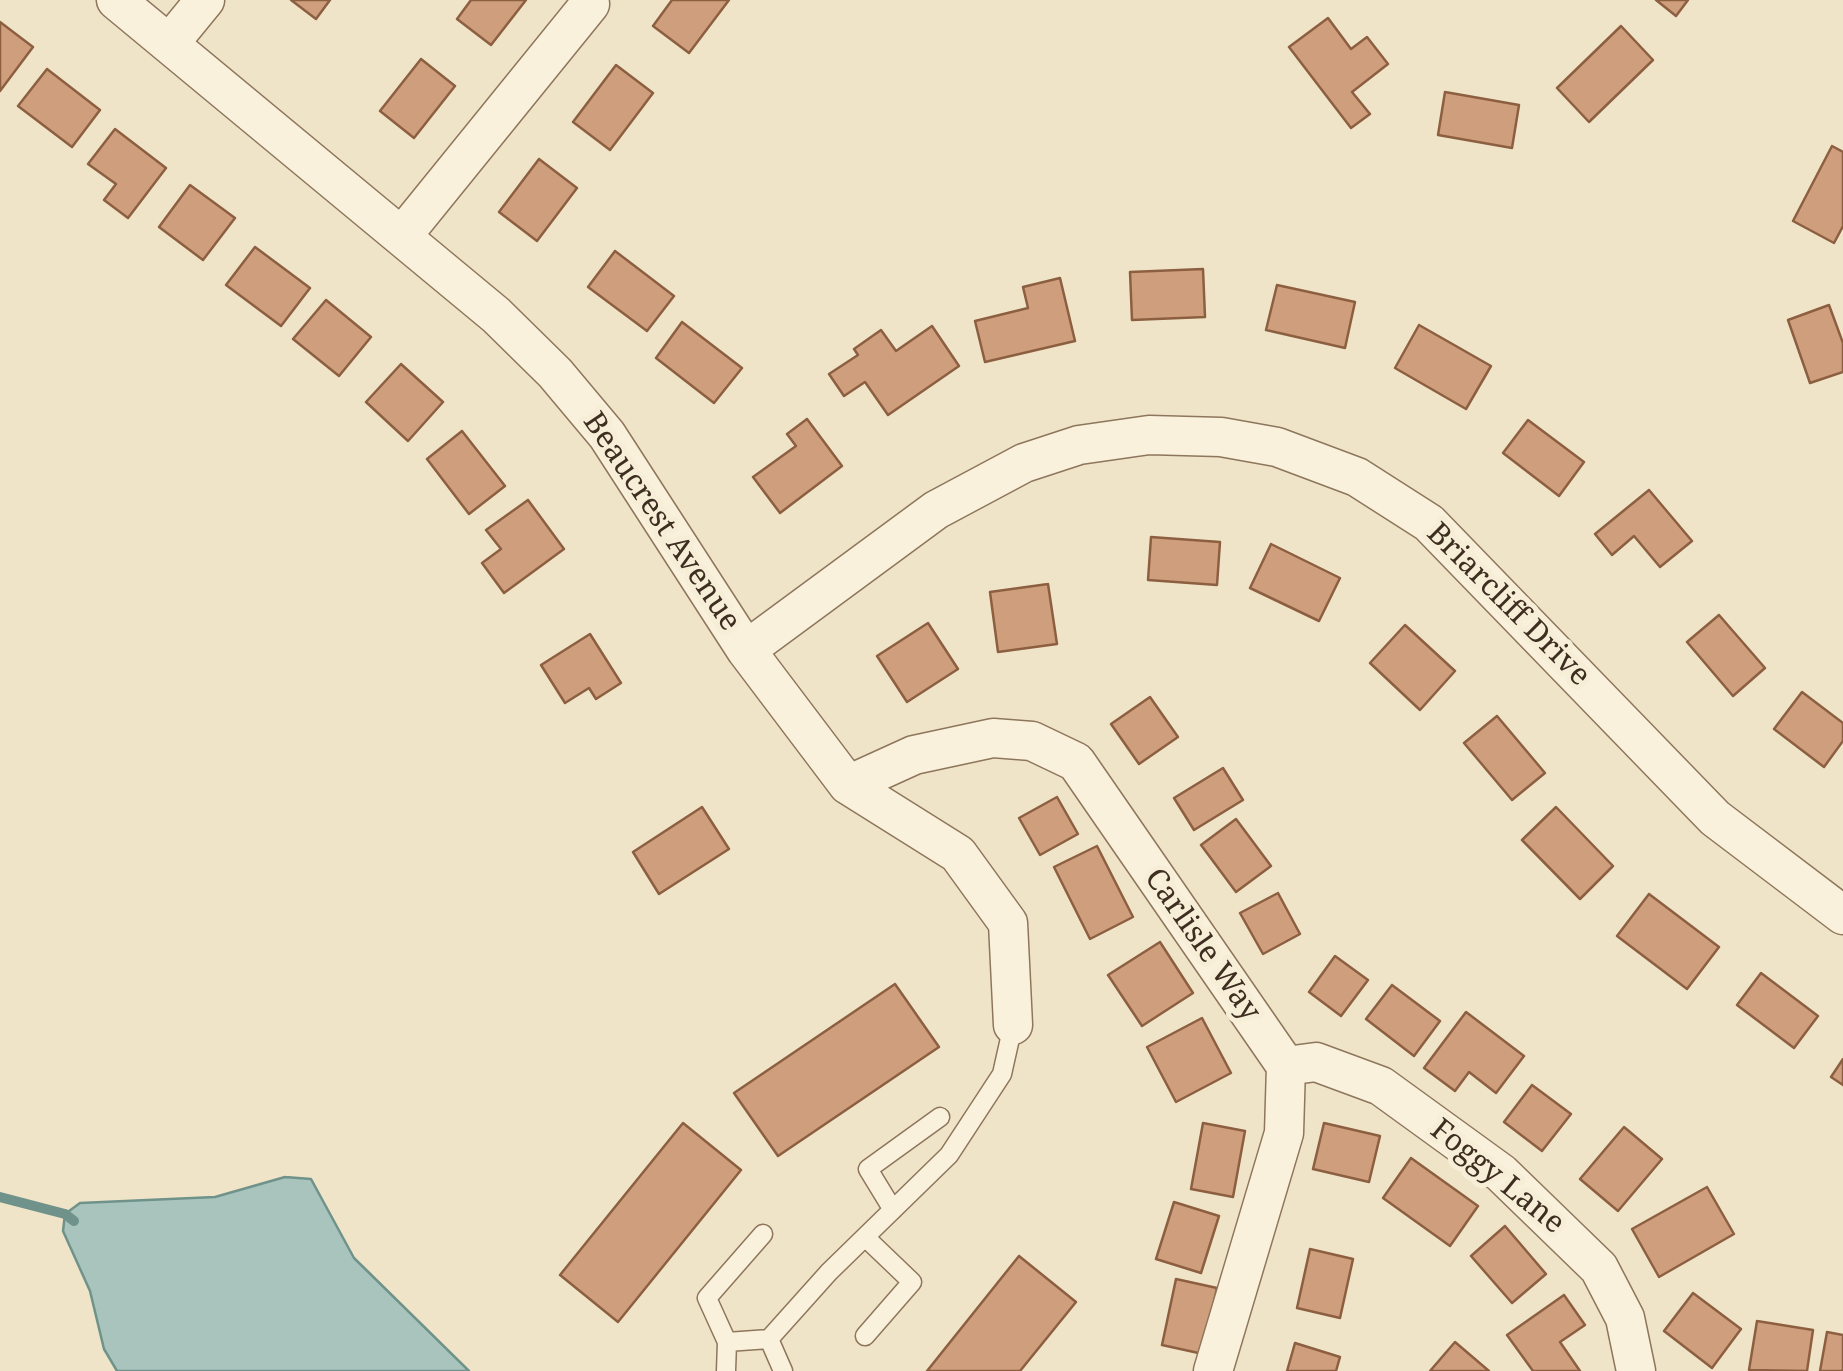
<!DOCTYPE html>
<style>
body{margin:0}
canvas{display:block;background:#f0e4c8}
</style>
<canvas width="1843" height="1371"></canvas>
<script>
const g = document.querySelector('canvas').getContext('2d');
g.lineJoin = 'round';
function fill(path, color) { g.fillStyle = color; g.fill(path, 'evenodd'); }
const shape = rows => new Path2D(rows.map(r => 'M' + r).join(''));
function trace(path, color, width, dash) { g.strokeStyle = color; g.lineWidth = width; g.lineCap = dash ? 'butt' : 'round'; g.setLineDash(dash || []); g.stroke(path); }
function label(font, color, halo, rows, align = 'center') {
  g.font = font + ' "Noto Serif",serif'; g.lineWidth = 10; g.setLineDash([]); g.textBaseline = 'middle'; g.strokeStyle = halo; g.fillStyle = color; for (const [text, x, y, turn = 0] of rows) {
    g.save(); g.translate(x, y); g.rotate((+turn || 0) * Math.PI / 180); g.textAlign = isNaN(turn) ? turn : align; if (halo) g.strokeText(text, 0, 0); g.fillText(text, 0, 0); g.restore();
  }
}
const water = shape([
 [285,1177,311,1179,354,1258,469,1371,117,1371,104,1349,90,1291,63,1231,65,1214,80,1203,215,1197,285,1177]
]);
fill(water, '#a9c4bc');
trace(water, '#6f938a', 2.5);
trace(shape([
 [0,1197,65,1214,74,1221]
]), '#6f938a', 10);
const building = shape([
 [291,0,330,0,316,19,291,0],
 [471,0,526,0,491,45,457,19,471,0],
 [672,0,729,0,689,53,653,26,672,0],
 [1656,0,1688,0,1676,16,1656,0],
 [1328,18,1351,49,1367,37,1388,64,1352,92,1370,114,1351,128,1289,47,1328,18],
 [0,22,33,47,0,91,0,22],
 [1621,26,1653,60,1589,122,1557,88,1621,26],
 [421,59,455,86,414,138,380,111,421,59],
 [616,65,653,93,610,150,573,122,616,65],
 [47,69,100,110,72,147,18,106,47,69],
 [1445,92,1519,105,1512,148,1438,135,1445,92],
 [115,129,166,168,128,218,104,200,116,184,88,164,115,129],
 [1832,146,1843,152,1843,226,1834,243,1793,221,1832,146],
 [539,159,577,188,537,241,499,212,539,159],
 [190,185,235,218,203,260,159,227,190,185],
 [255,247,310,288,281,326,226,285,255,247],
 [615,251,674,296,647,331,588,287,615,251],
 [1203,269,1205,317,1132,320,1130,272,1203,269],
 [1060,278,1075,341,985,362,975,321,1028,308,1023,287,1060,278],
 [1277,285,1355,302,1345,348,1266,330,1277,285],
 [326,300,371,337,339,376,293,339,326,300],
 [1829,305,1843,343,1843,372,1810,383,1788,320,1829,305],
 [682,322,742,368,714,403,656,358,682,322],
 [1419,325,1491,366,1466,409,1395,368,1419,325],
 [932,326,959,366,888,415,865,382,844,396,829,374,858,355,854,349,881,330,896,351,932,326],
 [401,364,443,402,408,441,366,402,401,364],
 [807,419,842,466,780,513,753,477,796,446,787,434,807,419],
 [1528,420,1584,462,1559,496,1503,453,1528,420],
 [462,431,505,486,469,514,427,459,462,431],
 [1649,490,1692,541,1660,567,1634,536,1612,555,1595,534,1649,490],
 [528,500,564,549,504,593,482,563,501,549,486,530,528,500],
 [1151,537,1220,542,1217,585,1148,580,1151,537],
 [1271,544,1340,578,1319,621,1250,588,1271,544],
 [1048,584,1057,644,998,652,990,592,1048,584],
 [1719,615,1765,668,1733,696,1687,642,1719,615],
 [928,623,958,669,907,702,877,656,928,623],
 [1405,625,1455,671,1420,710,1370,663,1405,625],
 [590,634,621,683,596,699,589,688,565,703,541,665,590,634],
 [1802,692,1843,723,1843,741,1824,767,1774,729,1802,692],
 [1150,697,1178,737,1139,764,1111,724,1150,697],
 [1497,716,1545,773,1512,800,1464,743,1497,716],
 [1223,768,1243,800,1194,830,1174,798,1223,768],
 [1057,797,1078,834,1040,855,1019,818,1057,797],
 [702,807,729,849,659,894,633,852,702,807],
 [1556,807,1613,866,1580,899,1522,840,1556,807],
 [1236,819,1271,866,1236,892,1201,845,1236,819],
 [1097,846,1133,917,1090,939,1054,867,1097,846],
 [1278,893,1300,934,1263,954,1240,913,1278,893],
 [1649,894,1719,947,1687,989,1617,936,1649,894],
 [1160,942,1193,993,1142,1026,1108,975,1160,942],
 [1335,956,1368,980,1341,1016,1309,992,1335,956],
 [1761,973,1818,1016,1794,1048,1737,1005,1761,973],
 [895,984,939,1047,778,1156,734,1093,895,984],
 [1392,985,1440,1021,1414,1056,1366,1019,1392,985],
 [1466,1012,1524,1056,1496,1093,1469,1072,1455,1091,1424,1068,1466,1012],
 [1202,1018,1231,1073,1176,1102,1147,1047,1202,1018],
 [1843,1059,1843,1085,1831,1077,1843,1059],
 [1532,1085,1571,1114,1542,1151,1504,1122,1532,1085],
 [683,1123,741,1170,618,1322,560,1275,683,1123],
 [1203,1123,1245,1131,1233,1197,1191,1189,1203,1123],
 [1324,1123,1380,1136,1369,1182,1313,1169,1324,1123],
 [1624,1127,1662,1159,1618,1211,1580,1179,1624,1127],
 [1411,1158,1478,1206,1450,1246,1383,1198,1411,1158],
 [1707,1187,1734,1234,1659,1277,1632,1229,1707,1187],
 [1174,1202,1219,1216,1201,1273,1156,1259,1174,1202],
 [1505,1226,1546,1274,1512,1303,1471,1256,1505,1226],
 [1310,1249,1353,1259,1340,1318,1297,1308,1310,1249],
 [1019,1256,1076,1302,1020,1371,927,1371,1019,1256],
 [1176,1279,1217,1288,1203,1354,1162,1345,1176,1279],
 [1693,1293,1741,1329,1712,1368,1664,1331,1693,1293],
 [1564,1295,1585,1325,1560,1342,1580,1371,1533,1371,1507,1335,1564,1295],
 [1757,1321,1813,1330,1807,1371,1749,1370,1757,1321],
 [1827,1332,1843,1335,1843,1371,1820,1371,1827,1332],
 [1455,1342,1489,1371,1430,1371,1455,1342],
 [1295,1343,1340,1357,1336,1371,1287,1371,1295,1343]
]);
fill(building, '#cf9f7d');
trace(building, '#8d5f41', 2.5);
const service = shape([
 [893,1210,868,1169,940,1117],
 [865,1237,912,1282,865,1336],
 [769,1339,783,1371],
 [727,1342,707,1298,763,1234],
 [726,1371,727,1342,769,1339,829,1272,949,1155,1002,1074,1013,1025]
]);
const minor = shape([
 [116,0,496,315,555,373,607,435,746,650,848,785,958,854,1008,923,1013,1025],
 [169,44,205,0],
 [402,236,590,4],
 [746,650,936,510,1024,463,1079,445,1149,435,1221,437,1277,447,1357,477,1429,523,1715,818,1843,915],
 [848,785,914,755,993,738,1032,741,1076,762,1286,1066,1284,1133,1213,1371],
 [1286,1066,1316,1062,1381,1086,1501,1173,1599,1268,1625,1318,1636,1371]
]);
trace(service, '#8d765c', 21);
trace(minor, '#8d765c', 41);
trace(service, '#faf1dc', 18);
trace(minor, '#faf1dc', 38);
label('30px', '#3d2e20', '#f7eed8', [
 ["Beaucrest Avenue",661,522,56],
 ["Briarcliff Drive",1508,605,45],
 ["Carlisle Way",1202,945,55],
 ["Foggy Lane",1497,1177,39]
]);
</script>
